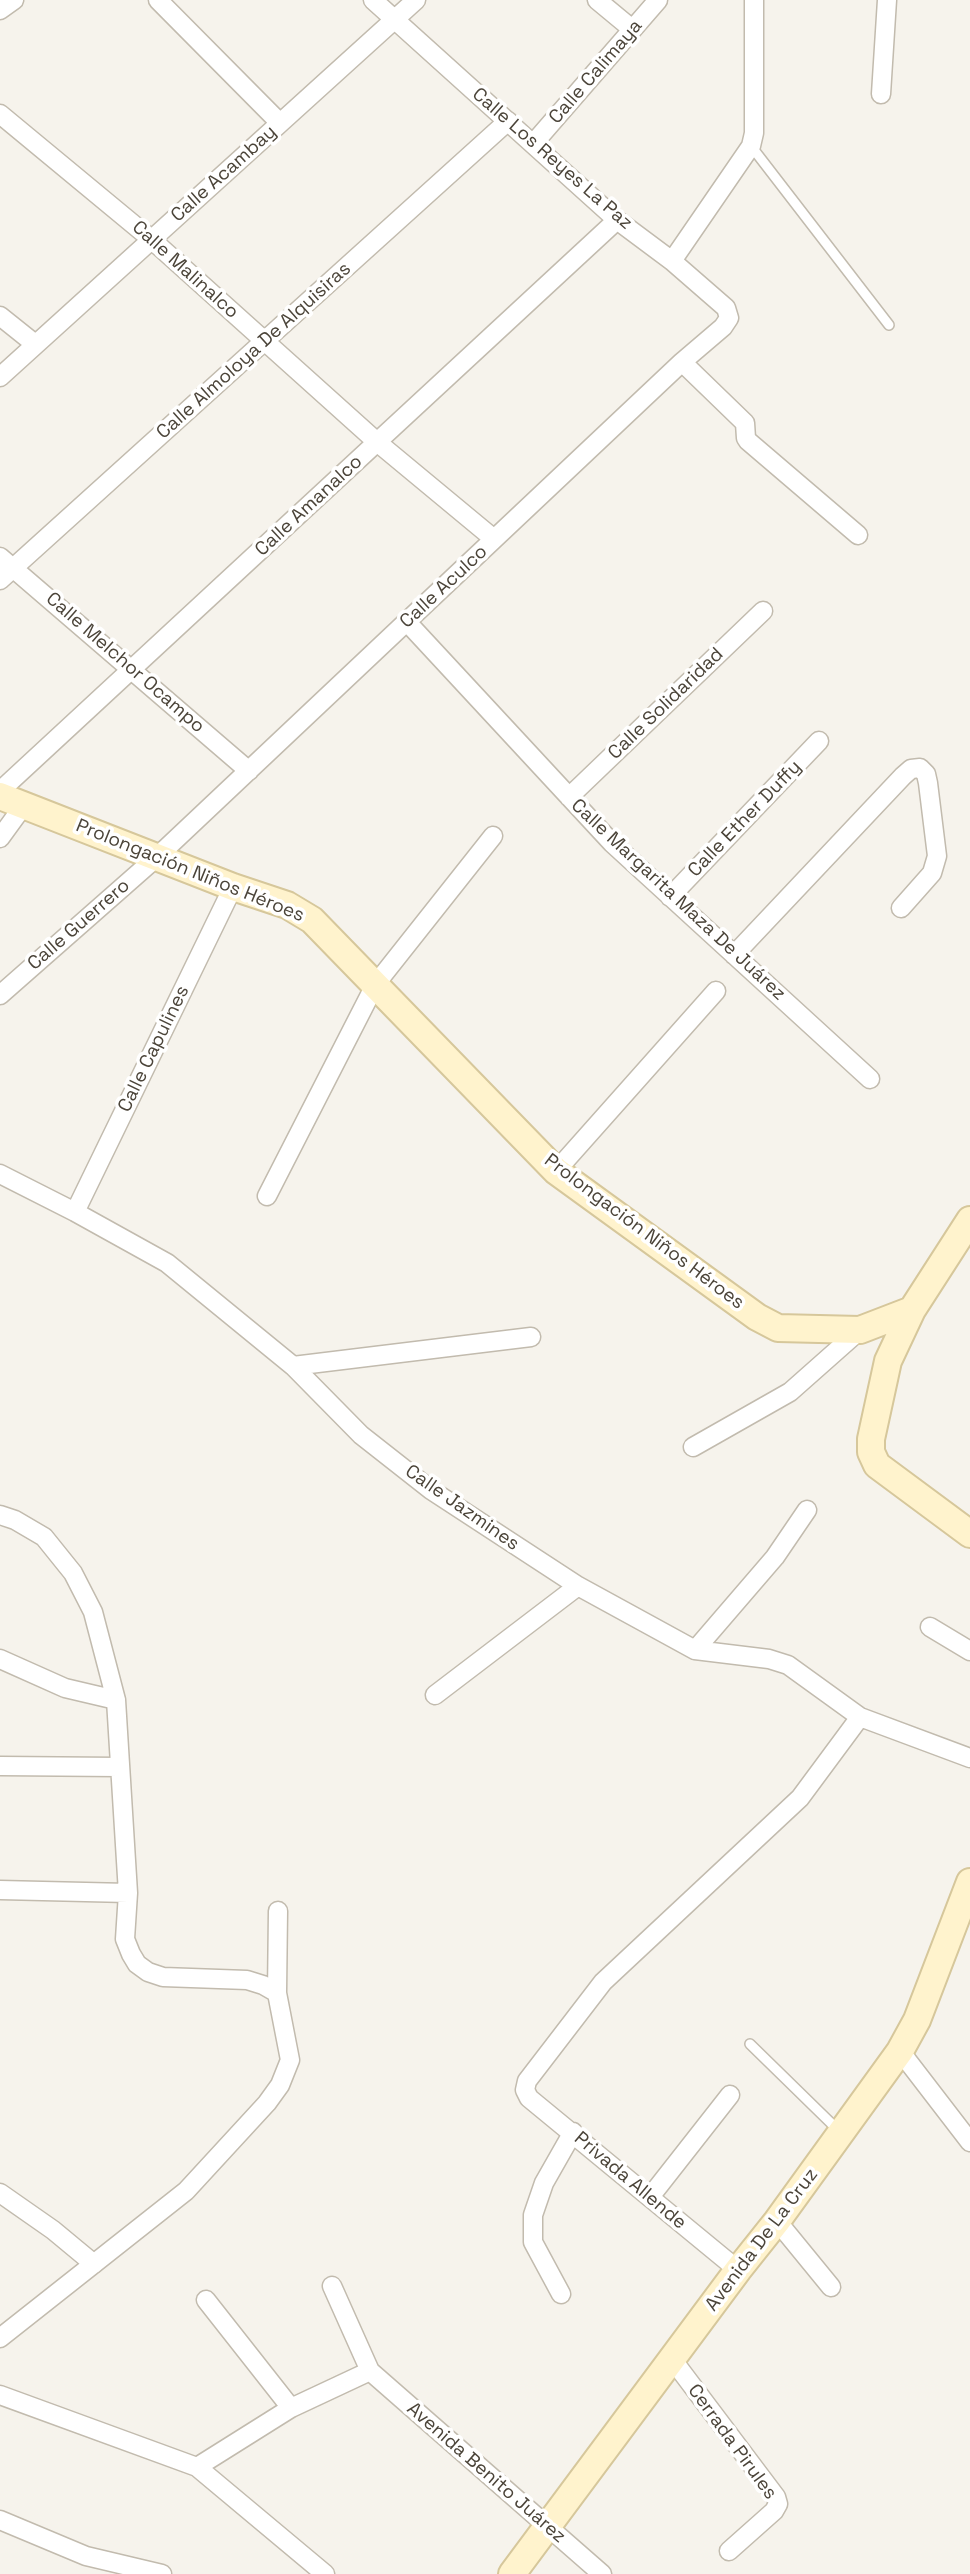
<!DOCTYPE html>
<meta charset="utf-8">
<style>
body{margin:0}
canvas{display:block;background:#f6f3ec}
</style>
<canvas width="970" height="2574"></canvas>
<script>
const g = document.querySelector('canvas').getContext('2d');
g.lineJoin = 'round';
const shape = rows => new Path2D(rows.map(r => 'M' + r).join(''));
function trace(path, color, width, dash) { g.strokeStyle = color; g.lineWidth = width; g.lineCap = dash ? 'butt' : 'round'; g.setLineDash(dash || []); g.stroke(path); }
function label(font, color, halo, rows, align = 'center') {
  g.font = font + ' "Space Grotesk",sans-serif'; g.lineWidth = 7; g.setLineDash([]); g.textBaseline = 'middle'; g.strokeStyle = halo; g.fillStyle = color; for (const [text, x, y, turn = 0] of rows) {
    g.save(); g.translate(x, y); g.rotate((+turn || 0) * Math.PI / 180); g.textAlign = isNaN(turn) ? turn : align; if (halo) g.strokeText(text, 0, 0); g.fillText(text, 0, 0); g.restore();
  }
}
const lane = shape([
 [751,146,889,325],
 [750,2044,839,2131]
]);
const street = shape([
 [158,0,280,123],
 [597,0,632,29],
 [0,10,14,0],
 [881,94,887,0],
 [0,114,151,239,377,442,494,539],
 [533,144,658,0],
 [672,261,751,146,754,133,754,0],
 [0,316,35,344],
 [682,362,745,423,746,438,748,441,858,535],
 [0,377,416,0],
 [0,557,249,771],
 [0,580,508,121],
 [407,622,612,843,870,1079],
 [0,791,617,220],
 [569,797,763,611],
 [0,838,24,805],
 [670,897,819,741],
 [734,955,903,776,911,769,920,768,926,774,928,783,937,856,932,873,901,908],
 [0,995,158,856,682,362,723,327,729,318,726,308,672,261,617,220,373,0],
 [556,1171,716,991],
 [0,1174,75,1212,167,1263,293,1366,361,1435,431,1490,578,1586,695,1650,769,1659,788,1665,860,1717,970,1758],
 [267,1196,375,985,493,836],
 [75,1212,233,887],
 [293,1366,531,1337],
 [693,1447,790,1392,860,1330],
 [0,1515,15,1520,44,1537,73,1573,93,1612,116,1700,128,1893,125,1939,131,1954,137,1964,148,1972,163,1977,247,1980,263,1985,277,1993],
 [930,1627,970,1651],
 [695,1650,775,1557,807,1510],
 [0,1659,65,1688,116,1700],
 [435,1695,578,1586],
 [0,1766,119,1767],
 [0,1890,128,1893],
 [900,2051,970,2142],
 [0,2193,53,2230,94,2264],
 [650,2197,730,2095],
 [777,2221,831,2287],
 [738,2270,529,2098,525,2090,527,2081,603,1982,800,1798,860,1717],
 [332,2286,370,2371,602,2574],
 [561,2294,533,2242,533,2215,544,2183,573,2132],
 [206,2300,291,2408],
 [0,2338,186,2191,267,2103,280,2085,290,2060,277,1993,278,1911],
 [672,2359,776,2497,778,2504,774,2511,729,2551],
 [0,2395,197,2467,325,2574],
 [197,2467,291,2408,370,2371],
 [0,2520,86,2556,162,2574]
]);
const secondary = shape([
 [0,796,233,887,287,905,312,920,556,1171,757,1317,778,1328,860,1330,912,1310],
 [970,1220,912,1310,888,1361,871,1439,871,1452,877,1465,970,1534],
 [512,2574,738,2270,777,2221,900,2051,917,2020,970,1882]
]);
trace(lane, '#c2bbae', 12);
trace(street, '#c2bbae', 21);
trace(secondary, '#d6c79b', 30);
trace(lane, '#fff', 9);
trace(street, '#fff', 18);
trace(secondary, '#fff3cd', 26);
label('19px', '#4b4439', '#fff', [
 ["Calle Calimaya",596,72,-49],
 ["Calle Los Reyes La Paz",552,159,41],
 ["Calle Acambay",224,174,-42],
 ["Calle Malinalco",185,270,42],
 ["Calle Almoloya De Alquisiras",254,351,-42],
 ["Calle Amanalco",309,506,-43],
 ["Calle Aculco",444,587,-43],
 ["Calle Melchor Ocampo",125,663,41],
 ["Calle Solidaridad",666,704,-44],
 ["Calle Ether Duffy",745,819,-46],
 ["Prolongación Niños Héroes",190,871,22],
 ["Calle Margarita Maza De Juárez",678,900,43],
 ["Calle Guerrero",79,925,-41],
 ["Calle Capulines",154,1049,-64],
 ["Prolongación Niños Héroes",644,1232,37],
 ["Calle Jazmines",462,1508,35],
 ["Privada Allende",630,2181,40],
 ["Avenida De La Cruz",762,2240,-53],
 ["Cerrada Pirules",732,2442,54],
 ["Avenida Benito Juárez",486,2473,41]
]);
</script>
